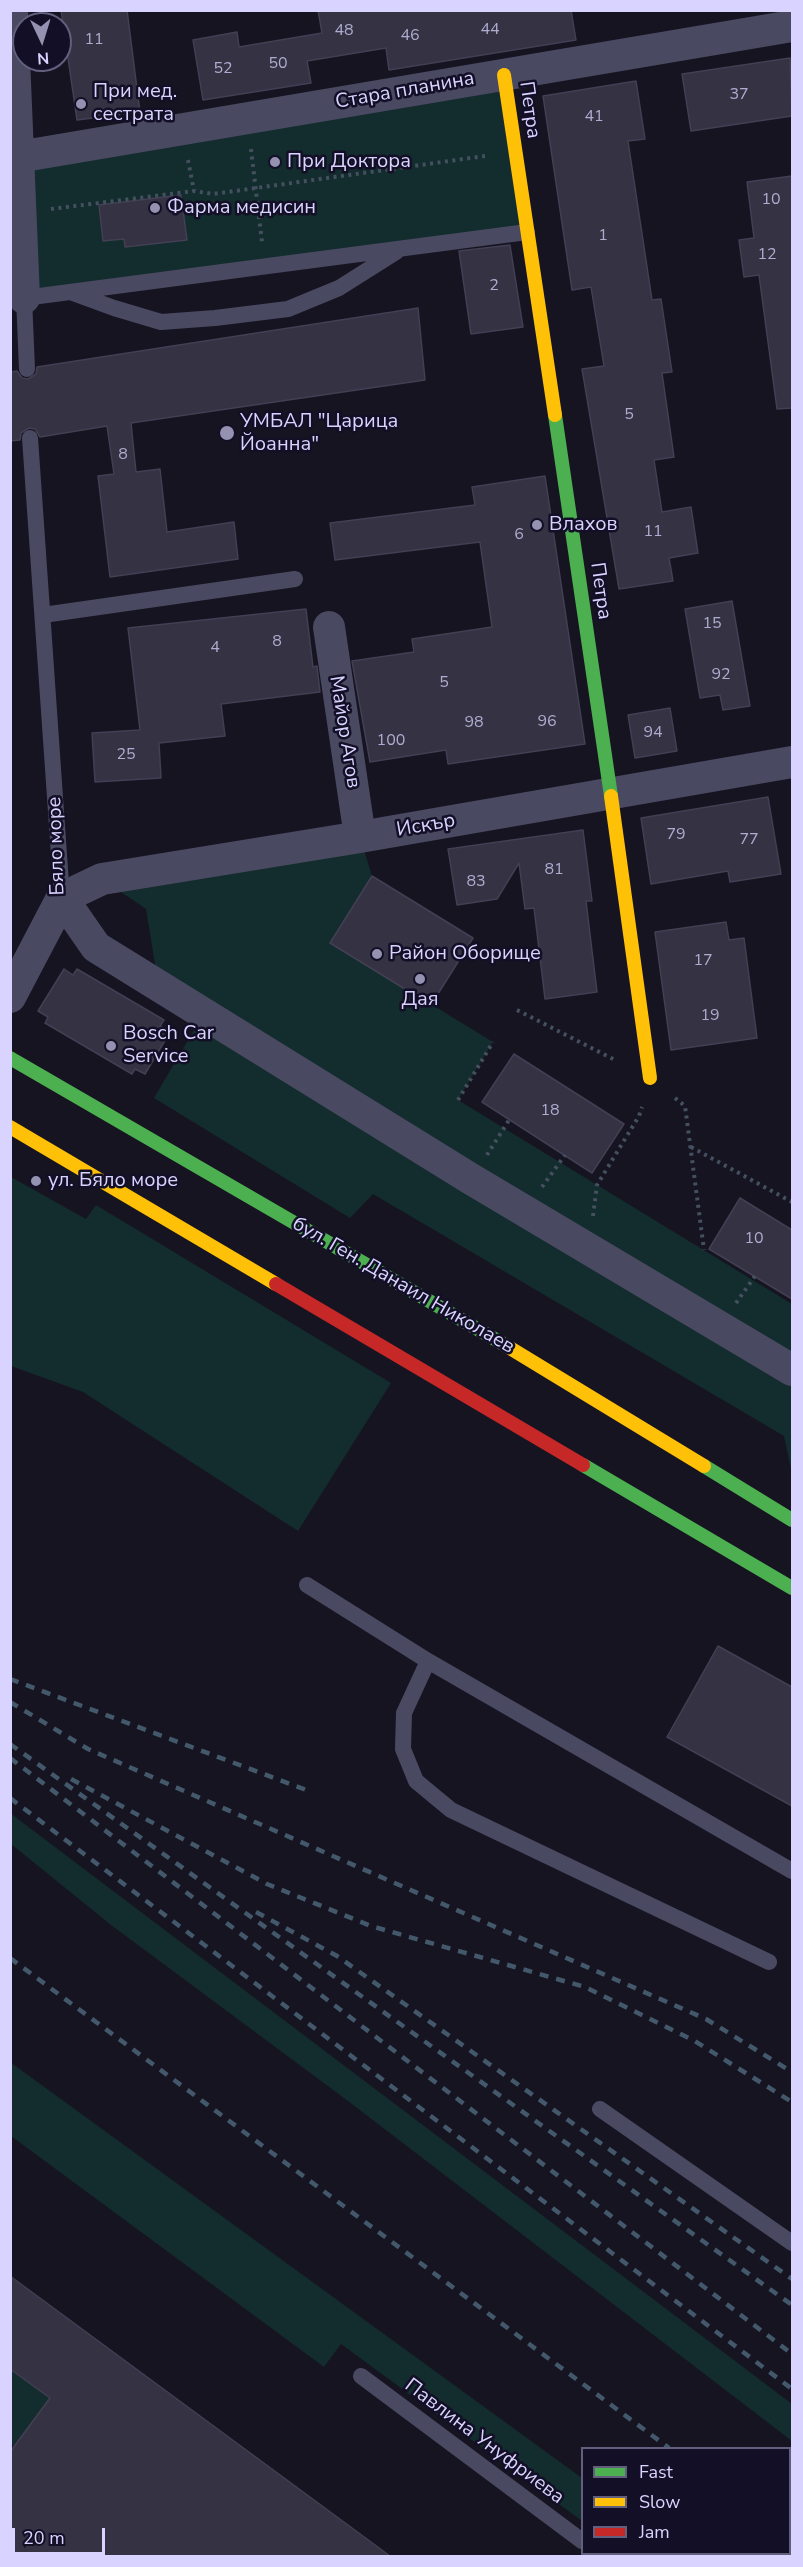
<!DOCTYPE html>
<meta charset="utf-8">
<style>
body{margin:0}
#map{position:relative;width:803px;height:2567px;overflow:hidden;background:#161421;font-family:"Nunito Sans",sans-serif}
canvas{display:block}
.frame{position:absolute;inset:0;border:12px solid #d9d4ff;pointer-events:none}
.legend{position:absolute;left:581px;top:2447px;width:210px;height:108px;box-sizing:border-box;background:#130f26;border:2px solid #625e7d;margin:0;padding:8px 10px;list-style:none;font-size:18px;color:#d9d4ff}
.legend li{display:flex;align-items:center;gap:12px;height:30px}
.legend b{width:30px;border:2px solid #625e7d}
.north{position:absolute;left:12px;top:12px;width:60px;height:60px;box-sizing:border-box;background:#130f26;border:2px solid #625e7d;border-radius:50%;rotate:176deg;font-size:16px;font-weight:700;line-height:24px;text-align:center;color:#d9d4ff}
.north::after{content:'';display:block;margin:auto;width:21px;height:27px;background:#9591b1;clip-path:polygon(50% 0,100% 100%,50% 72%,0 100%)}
.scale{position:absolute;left:12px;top:2528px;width:93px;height:27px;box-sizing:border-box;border:3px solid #d9d4ff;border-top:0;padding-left:8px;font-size:18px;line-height:21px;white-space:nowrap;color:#d9d4ff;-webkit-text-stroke:4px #130f26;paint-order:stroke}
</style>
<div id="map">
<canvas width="803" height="2567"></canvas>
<div class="frame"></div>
<ul class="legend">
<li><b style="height:8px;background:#4caf50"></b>Fast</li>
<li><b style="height:8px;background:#ffc107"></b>Slow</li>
<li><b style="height:8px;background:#c62828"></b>Jam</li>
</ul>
<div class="north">N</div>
<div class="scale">20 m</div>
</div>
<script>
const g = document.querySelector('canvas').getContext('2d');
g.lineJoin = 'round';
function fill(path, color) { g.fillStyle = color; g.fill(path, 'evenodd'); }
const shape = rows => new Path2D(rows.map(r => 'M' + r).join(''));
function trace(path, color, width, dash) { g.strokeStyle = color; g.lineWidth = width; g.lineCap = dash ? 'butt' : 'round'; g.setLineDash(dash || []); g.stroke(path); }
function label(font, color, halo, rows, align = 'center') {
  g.font = font + ' "Nunito Sans",sans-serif'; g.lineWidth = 5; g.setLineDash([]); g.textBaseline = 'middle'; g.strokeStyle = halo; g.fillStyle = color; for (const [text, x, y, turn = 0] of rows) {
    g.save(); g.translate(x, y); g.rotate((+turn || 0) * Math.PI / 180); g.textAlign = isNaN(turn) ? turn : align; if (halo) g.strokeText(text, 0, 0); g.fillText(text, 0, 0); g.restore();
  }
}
fill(shape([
 [504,75,527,232,24,298,18,156],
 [360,837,372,876,331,943,493,1042,458,1100,792,1304,792,1474,784,1436,373,1194,350,1218,154,1098,198,1023,161,1001,146,909,102,879],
 [11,1177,86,1219,96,1205,391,1383,298,1531,83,1392,11,1366],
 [10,1813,792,2404,792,2441,348,2101,111,1925,11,1844],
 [10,2062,582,2478,582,2521,341,2344,324,2367,11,2136],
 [10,2369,261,2556,208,2556,30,2427,15,2447,11,2443],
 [626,2554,687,2554,691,2556,630,2556]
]), '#132c2d');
const building = shape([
 [61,10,127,10,140,112,77,120,61,10],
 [318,10,571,10,576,40,389,70,386,48,307,61,311,83,203,100,193,40,237,32,239,47,322,33,318,10],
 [790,58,792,116,691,131,682,74,790,58],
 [636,81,645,139,628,141,652,300,661,299,672,372,662,373,674,457,654,460,662,512,691,507,698,553,669,558,673,581,619,589,582,369,604,366,591,287,572,290,543,96,636,81],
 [792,176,792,408,777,409,759,275,744,277,739,240,754,238,747,182,792,176],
 [181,195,187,240,125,247,124,239,103,241,99,205,181,195],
 [510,245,523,327,471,334,459,251,510,245],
 [418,308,425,380,131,423,136,472,160,469,167,532,234,522,238,559,110,577,98,476,114,474,107,426,40,437,35,429,29,428,21,433,20,440,10,441,10,372,17,371,22,378,28,379,36,374,37,367,418,308],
 [545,476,585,744,448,764,446,750,370,762,352,661,414,652,412,639,492,627,480,542,335,560,330,523,475,505,472,487,545,476],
 [732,601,750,706,723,710,720,695,700,698,685,609,732,601],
 [306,609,313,667,317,666,320,692,221,704,225,736,159,743,161,778,95,782,92,733,140,730,128,628,306,609],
 [670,708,677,751,635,758,628,715,670,708],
 [768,797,781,874,730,882,728,871,651,884,641,818,768,797],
 [583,830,592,901,586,901,597,992,545,999,534,908,525,909,519,863,497,899,457,905,448,849,583,830],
 [372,876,473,938,431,1005,330,943,372,876],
 [726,922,729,940,744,938,757,1038,671,1050,655,932,726,922],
 [64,969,73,975,77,969,164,1020,160,1026,170,1032,145,1074,135,1069,132,1074,45,1023,48,1017,38,1011,64,969],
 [514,1054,624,1124,592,1173,482,1102,514,1054],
 [740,1198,792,1230,792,1299,709,1249,740,1198],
 [718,1646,792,1687,792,1806,667,1737,718,1646],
 [10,2276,390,2556,10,2556,10,2452,50,2398,10,2369,10,2276]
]);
fill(building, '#343243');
trace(building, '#433f54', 1.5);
trace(shape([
 [251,149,262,242],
 [188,160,194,191,213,194,485,156],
 [51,209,194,191],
 [517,1010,615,1060],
 [675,1098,685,1106,704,1250],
 [458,1100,493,1042],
 [691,1147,792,1202],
 [487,1155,509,1120],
 [542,1187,565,1155],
 [593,1216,597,1185,639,1116,642,1107],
 [736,1303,755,1276]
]), '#44505f', 4, [3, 4.5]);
trace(shape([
 [73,293,114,308,161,322,215,318,288,309,339,288,396,252],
 [27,369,24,298,527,232],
 [30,438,62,898],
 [43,615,295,579],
 [307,1585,428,1661,792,1871],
 [428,1661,404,1713,403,1749,416,1781,451,1810,769,1962],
 [600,2109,792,2243],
 [361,2376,582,2541],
 [600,2554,604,2556]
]), '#4a4962', 16);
trace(shape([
 [12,10,24,298],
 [18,157,792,26],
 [329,627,360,837],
 [62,898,96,947,471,1179,792,1370],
 [62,898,102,879,360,837,792,762],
 [10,997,62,898]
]), '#4a4962', 32);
trace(shape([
 [555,415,611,796],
 [10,1058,505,1345],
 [583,1465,792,1588],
 [704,1466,792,1520]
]), '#4caf50', 14);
trace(shape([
 [504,75,555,415],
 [611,796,650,1078],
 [10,1127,276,1284],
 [505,1345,704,1466]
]), '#ffc107', 14);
trace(shape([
 [276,1284,583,1465]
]), '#c62828', 14);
trace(shape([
 [10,1679,309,1791],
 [10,1702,88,1749,706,2019,792,2072],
 [10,1744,792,2305],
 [10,1758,792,2354],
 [71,1779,267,1884,371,1926,585,1987,693,2040,792,2102],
 [10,1798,792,2389],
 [256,1912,337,1956,792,2279],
 [10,1958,669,2448],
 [790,2537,792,2539]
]), '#43596b', 4.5, [9, 8]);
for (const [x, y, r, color] of [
 [81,104,6,"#9591b1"],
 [275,162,6,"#9591b1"],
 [155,208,6,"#9591b1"],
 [227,433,8,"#9591b1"],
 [537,525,6,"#9591b1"],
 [377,954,6,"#9591b1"],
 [420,979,6,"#9591b1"],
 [111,1046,6,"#9591b1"],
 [36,1181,6,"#9591b1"]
]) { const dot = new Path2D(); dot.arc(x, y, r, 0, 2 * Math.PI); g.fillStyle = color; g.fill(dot); trace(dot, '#130f26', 2); }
label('16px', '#b0acd0', null, [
 ["44",490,30],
 ["48",344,31],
 ["46",410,36],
 ["11",94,40],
 ["50",278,64],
 ["52",223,69],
 ["37",739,95],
 ["41",594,117],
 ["10",771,200],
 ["1",603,236],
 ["12",767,255],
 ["2",494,286],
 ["5",629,415],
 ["8",123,455],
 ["11",653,532],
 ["6",519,535],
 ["15",712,624],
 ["8",277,642],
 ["4",215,648],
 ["92",721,675],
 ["5",444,683],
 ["96",547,722],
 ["98",474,723],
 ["94",653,733],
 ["100",391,741],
 ["25",126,755],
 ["79",676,835],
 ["77",749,840],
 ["81",554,870],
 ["83",476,882],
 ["17",703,961],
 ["19",710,1016],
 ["18",550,1111],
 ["10",754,1239]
]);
label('20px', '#d9d4ff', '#130f26', [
 ["Стара планина",405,91,-10],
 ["Петра",529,110,82],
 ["Петра",600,591,82],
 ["Майор Агов",344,732,81],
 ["Искър",426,826,-10],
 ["Бяло море",57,846,-92],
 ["бул. Ген. Данаил Николаев",403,1286,30],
 ["Павлина Унуфриева",484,2442,37]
]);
label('20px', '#d9d4ff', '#130f26', [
 ["При мед.",93,92],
 ["сестрата",93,115],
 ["При Доктора",287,162],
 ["Фарма медисин",167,208],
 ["УМБАЛ \"Царица",240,422],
 ["Йоанна\"",240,445],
 ["Влахов",549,525],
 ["Район Оборище",389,954],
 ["Дая",420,1000,"center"],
 ["Bosch Car",123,1034],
 ["Service",123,1057],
 ["ул. Бяло море",48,1181]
], 'left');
</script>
